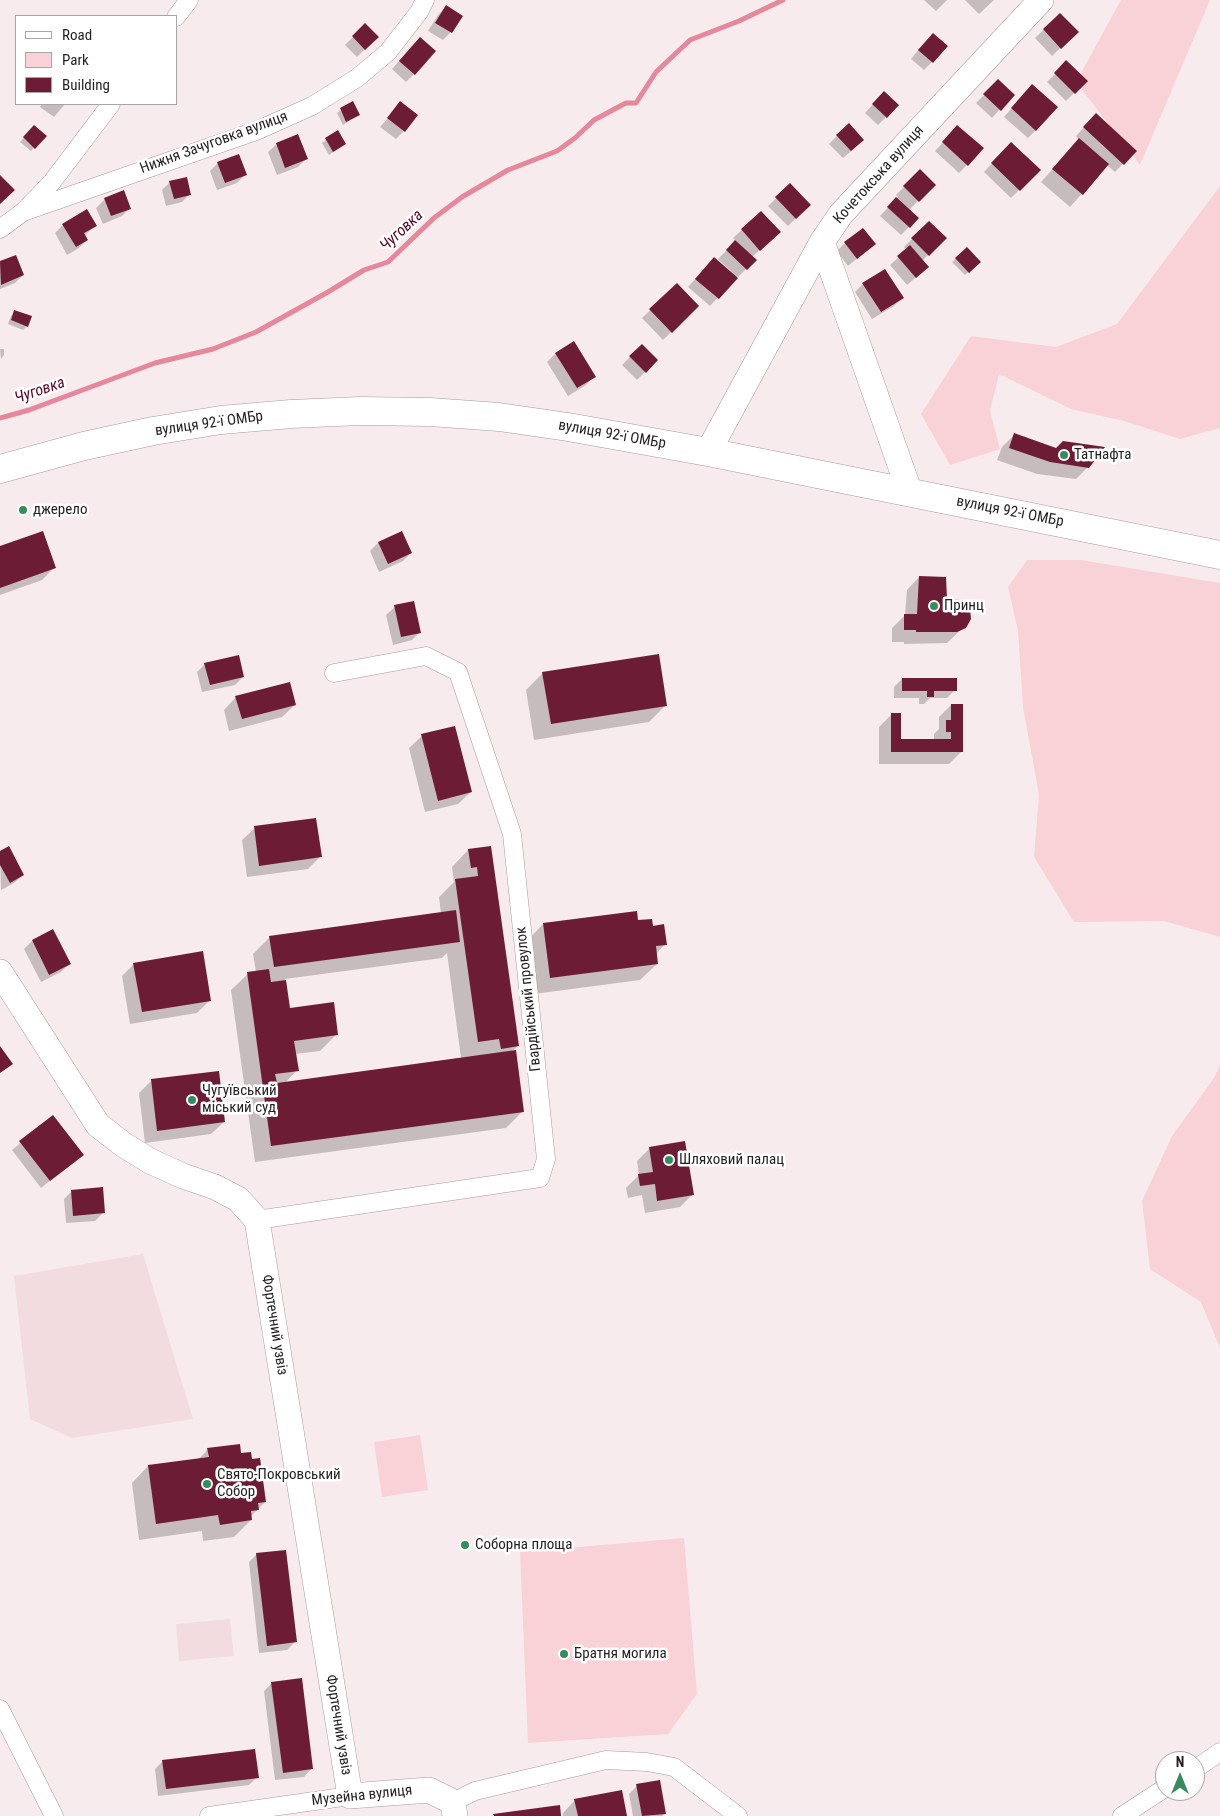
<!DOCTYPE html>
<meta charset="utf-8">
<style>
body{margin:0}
#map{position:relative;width:1220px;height:1816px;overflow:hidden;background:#f8ebed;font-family:"Roboto Condensed",sans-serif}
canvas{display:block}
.legend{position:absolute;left:15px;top:15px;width:162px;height:90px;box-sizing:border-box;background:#fff;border:1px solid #a7a5a5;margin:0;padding:6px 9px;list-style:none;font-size:15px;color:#231e1f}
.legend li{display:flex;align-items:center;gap:10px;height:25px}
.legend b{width:25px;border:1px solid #a7a5a5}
.north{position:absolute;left:1155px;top:1751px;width:50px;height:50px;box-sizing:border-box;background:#fff;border:1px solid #a7a5a5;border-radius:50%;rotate:0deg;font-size:14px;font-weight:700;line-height:20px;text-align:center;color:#231e1f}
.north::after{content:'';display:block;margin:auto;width:18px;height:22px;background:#378b5e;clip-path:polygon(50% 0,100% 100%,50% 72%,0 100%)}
</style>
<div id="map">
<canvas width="1220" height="1816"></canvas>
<ul class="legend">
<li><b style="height:6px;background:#fff"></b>Road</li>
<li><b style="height:14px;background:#f9d2d8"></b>Park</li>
<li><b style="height:14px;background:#6d1c35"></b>Building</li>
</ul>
<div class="north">N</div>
</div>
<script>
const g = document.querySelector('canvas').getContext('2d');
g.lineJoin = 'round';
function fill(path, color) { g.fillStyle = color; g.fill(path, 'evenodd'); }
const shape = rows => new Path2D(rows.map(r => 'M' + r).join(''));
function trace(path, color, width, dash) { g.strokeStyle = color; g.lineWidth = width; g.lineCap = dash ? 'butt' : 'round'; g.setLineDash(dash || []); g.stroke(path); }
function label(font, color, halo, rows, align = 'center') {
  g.font = font + ' "Roboto Condensed",sans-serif'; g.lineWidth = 5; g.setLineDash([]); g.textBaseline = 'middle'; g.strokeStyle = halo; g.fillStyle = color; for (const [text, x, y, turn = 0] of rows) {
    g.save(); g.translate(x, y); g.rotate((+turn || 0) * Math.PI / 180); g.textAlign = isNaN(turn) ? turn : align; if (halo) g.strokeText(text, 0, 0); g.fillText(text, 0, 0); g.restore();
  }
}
fill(shape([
 [143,1254,193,1419,72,1438,30,1419,14,1276],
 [230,1619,234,1656,179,1661,176,1624]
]), '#f3dce0');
fill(shape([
 [1121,0,1210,0,1140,165,1076,82],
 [1220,186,1220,428,1180,439,1124,421,1071,409,999,374,990,411,1000,449,950,465,921,414,971,336,1056,347,1117,324],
 [1027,560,1081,560,1220,583,1220,937,1164,921,1074,922,1034,857,1039,795,1023,707,1018,631,1008,587],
 [1220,1065,1220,1348,1201,1302,1150,1269,1142,1201,1172,1136,1214,1078],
 [420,1435,428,1490,382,1497,374,1442],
 [684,1538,697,1694,668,1734,528,1743,520,1552]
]), '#f9d2d8');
fill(shape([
 [924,0,947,0,936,11],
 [965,0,994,0,979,14],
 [446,7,451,32,443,40,428,31,438,15],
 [1060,14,1077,32,1052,56,1035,38],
 [365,25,377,37,357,57,345,45],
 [925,42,932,62,924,70,911,59],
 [412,46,414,74,406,82,392,69],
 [1067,62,1086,81,1066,101,1047,82],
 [998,81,1013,95,992,118,976,103],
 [1024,94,1036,130,1028,138,1004,117],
 [876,101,886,117,878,125,865,113],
 [352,103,358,115,343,125,337,113],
 [42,104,65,104,54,117,40,107],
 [395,110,404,131,396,139,380,127],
 [1096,115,1135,151,1115,172,1107,165,1070,207,1041,182,1079,140,1076,136],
 [34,126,45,136,31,151,20,142],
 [337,132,345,144,329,155,322,143],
 [950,135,967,165,959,173,935,151],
 [837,136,855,148,843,158,829,144],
 [1011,143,1039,170,1011,198,984,172],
 [277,144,306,159,298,167,277,175,268,152],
 [218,163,245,175,237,183,217,190,210,171],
 [920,171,934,185,909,210,918,218,901,235,880,216,898,197,896,195],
 [170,182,190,194,182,202,166,206,162,190],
 [790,185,809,205,788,226,768,206],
 [124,192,130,208,122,216,103,224,96,208,105,199],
 [761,212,771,240,752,257,755,260,738,277,737,276,710,306,688,287,706,267,732,274,733,273,718,259,736,241,733,238],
 [929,222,945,238,922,261,928,267,907,285,890,265,907,250,904,247],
 [63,225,95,226,84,236,87,240,79,248,67,255,55,233],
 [845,243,874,244,848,266,837,251],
 [967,249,979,262,965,275,952,262],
 [15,256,23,275,15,283,0,289,0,262],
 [863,284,902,298,894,306,872,319,855,292],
 [677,285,698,306,663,340,642,318],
 [15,312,27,326,23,330,8,324,11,316],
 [573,343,594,376,586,385,568,396,547,362,555,354],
 [642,345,657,360,637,380,622,365],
 [0,349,4,349,4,355,1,359],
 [1014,435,1088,467,1076,479,1037,474,997,460,1002,447],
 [402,533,411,553,403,561,379,572,370,551,378,543],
 [0,548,54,568,42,580,0,595],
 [919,577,946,600,967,624,947,643,904,644,904,642,892,642,892,628,905,615,907,590],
 [395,607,420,632,412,640,393,645,386,615],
 [205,664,243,677,235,685,202,692,197,672],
 [543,673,666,705,649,722,534,740,526,690],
 [902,679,955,690,947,698,930,698,924,704,919,704,919,698,894,698,894,687],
 [236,697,295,705,282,717,229,731,224,710],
 [951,705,962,751,949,764,879,764,879,727,891,715,900,740,934,740,934,734,939,729,939,717],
 [422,736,471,792,458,804,425,812,409,748],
 [255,828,320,857,308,869,247,877,242,840],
 [490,847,518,1046,512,1051,523,1111,506,1128,255,1162,231,990,248,974,256,972,253,954,270,937,441,914,439,897,454,882,452,867,468,850],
 [447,953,461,1058,285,1083,297,1070,295,1054,320,1051,337,1034,289,1010,285,979,442,958],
 [0,852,23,875,14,883,1,890],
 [637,922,652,927,665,944,656,954,657,964,640,980,534,994,527,941,543,924],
 [53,931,69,964,61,972,41,982,24,949,32,941],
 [134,964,210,1000,197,1013,130,1024,122,976],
 [152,1080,224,1122,211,1134,145,1143,139,1093],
 [53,1117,82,1155,41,1188,12,1150],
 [684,1143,692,1195,680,1207,645,1213,642,1195,628,1198,626,1188,639,1175,637,1161,649,1149],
 [72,1191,103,1213,95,1221,66,1223,64,1199],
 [208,1449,240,1454,251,1461,265,1502,250,1517,251,1520,234,1537,203,1541,202,1531,139,1540,132,1483,148,1466,198,1460],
 [257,1554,295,1642,287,1650,259,1653,249,1562],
 [272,1683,312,1768,304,1777,275,1780,264,1691],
 [163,1761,257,1777,249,1785,158,1796,155,1769],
 [637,1786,665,1813,662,1816,633,1816,629,1794],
 [575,1800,626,1816,563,1816,563,1813]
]), '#0003');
trace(shape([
 [0,418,29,410,155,363,213,349,256,332,328,292,364,270,388,262,434,218,462,197,508,170,557,151,575,138,594,120,626,103,636,103,656,72,690,40,739,21,783,0]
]), '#e5889c', 5);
fill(shape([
 [446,5,463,16,452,33,435,23],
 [1060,13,1079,32,1061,49,1043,29],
 [365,23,379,37,365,50,352,36],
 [933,33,948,46,933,63,918,50],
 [420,37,436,51,415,75,399,61],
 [1066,60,1088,81,1075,94,1054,73],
 [998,79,1015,95,1001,111,983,94],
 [1032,84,1058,107,1036,131,1011,108],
 [884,91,899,105,887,118,872,104],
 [353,101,360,115,346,122,340,108],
 [400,101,418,115,405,132,387,118],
 [1096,113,1137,151,1124,165,1083,127],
 [849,123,864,140,851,151,836,135],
 [34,125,47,136,35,149,23,137],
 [957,125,984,148,968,166,942,142],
 [338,130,346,144,333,152,325,138],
 [298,134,308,159,285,168,276,143],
 [1079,138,1109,164,1083,195,1052,169],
 [1011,142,1041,170,1020,191,991,163],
 [239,154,247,175,225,183,217,162],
 [920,169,936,185,919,202,903,186],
 [0,175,15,190,0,204],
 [187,177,191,195,174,199,169,181],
 [790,183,811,205,796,219,775,197],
 [124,190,131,209,111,216,104,198],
 [896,197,919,218,910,228,887,207],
 [87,209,97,226,84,233,88,240,76,247,62,224],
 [761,211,781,232,760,251,741,229],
 [929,221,947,238,929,256,911,238],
 [863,228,876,244,857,259,844,242],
 [735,240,757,260,747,270,726,250],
 [910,245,929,267,916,278,897,256],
 [967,247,981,262,969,273,955,258],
 [16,255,24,275,1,285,0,261],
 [714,257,738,278,719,299,695,279],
 [885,269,904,298,881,312,862,283],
 [677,283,699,306,672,333,649,309],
 [14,310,32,316,28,327,11,320],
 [574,341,596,377,577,388,555,353],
 [642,344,658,360,646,373,629,356],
 [1014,433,1056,448,1063,441,1105,447,1089,468,1050,462,1009,448],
 [43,531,56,568,0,588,0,546],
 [402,531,412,553,388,564,378,542],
 [919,576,946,577,947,599,960,600,966,603,970,609,971,619,966,628,957,632,916,632,916,630,904,630,904,614,917,614],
 [414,601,421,633,401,637,394,605],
 [659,654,667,706,551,724,542,672],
 [239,655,244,677,210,685,204,663],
 [902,678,957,678,957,691,934,691,934,697,927,697,927,691,902,691],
 [290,682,296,705,242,719,235,696],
 [951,704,963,704,963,752,891,752,891,713,901,713,901,739,951,739,951,732,946,732,946,720,951,720],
 [455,726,472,792,438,801,421,734],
 [316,818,322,857,259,866,254,826],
 [9,846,24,875,10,883,0,865,0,851],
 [491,846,519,1046,501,1049,499,1039,478,1042,455,879,478,876,477,867,471,868,468,849],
 [456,910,460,942,274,967,269,936],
 [637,911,638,920,652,919,653,926,664,924,667,945,656,946,658,964,550,978,543,923],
 [53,929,71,964,49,975,32,940],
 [203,951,211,1001,142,1012,133,963],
 [269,969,271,982,286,980,290,1008,334,1002,338,1035,294,1041,299,1071,275,1074,277,1083,516,1050,524,1112,271,1146,247,972],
 [0,1046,13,1064,0,1073],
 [219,1071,225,1122,157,1131,151,1079],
 [53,1115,84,1155,50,1181,19,1141],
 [685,1141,694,1195,657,1201,655,1184,640,1186,638,1174,653,1172,649,1147],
 [103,1187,105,1213,73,1216,71,1190],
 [240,1444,241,1453,251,1452,252,1459,260,1458,266,1502,258,1503,259,1510,251,1511,252,1520,220,1525,218,1515,156,1524,148,1465,209,1457,207,1448],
 [286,1550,297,1642,267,1646,256,1553],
 [302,1678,313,1769,283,1773,271,1682],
 [255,1749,259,1778,166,1789,162,1760],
 [660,1780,666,1814,642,1816,636,1784],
 [622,1790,627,1816,578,1816,574,1799],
 [560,1805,561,1816,494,1816,493,1814]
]), '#6d1c35');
const street = shape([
 [176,17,189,0],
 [23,212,256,131,312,106,357,78,388,52,419,12,425,0],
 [0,229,23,212,52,182,111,104],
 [257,1220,540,1178,546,1159,512,834,458,672,426,656,334,673],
 [0,1709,54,1816],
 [1195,1769,1220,1752],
 [453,1802,475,1791,606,1760,647,1762,674,1767,738,1816],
 [209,1816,350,1796],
 [1122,1816,1165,1788]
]);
const secondary = shape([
 [822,242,910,493],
 [708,452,822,242,841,214,1041,0],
 [0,972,98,1125,124,1145,150,1161,183,1176,215,1187,238,1199,257,1220,350,1796,429,1790,453,1802,455,1816]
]);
const highway = shape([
 [0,469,84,446,153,431,221,420,291,414,360,411,430,412,499,417,568,427,708,452,1220,555]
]);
trace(street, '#a69a9c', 19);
trace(secondary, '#a69a9c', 26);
trace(highway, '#a69a9c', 29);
trace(street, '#fff', 18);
trace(secondary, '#fff', 25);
trace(highway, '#fff', 28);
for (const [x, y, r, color] of [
 [1064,455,5,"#378b5e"],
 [23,510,5,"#378b5e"],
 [934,606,5,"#378b5e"],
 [192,1100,5,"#378b5e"],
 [669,1160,5,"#378b5e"],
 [207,1484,5,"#378b5e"],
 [465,1545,5,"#378b5e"],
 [564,1654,5,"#378b5e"]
]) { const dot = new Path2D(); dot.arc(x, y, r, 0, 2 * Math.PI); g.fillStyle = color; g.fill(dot); trace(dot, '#fff', 2); }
label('15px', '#231e1f', '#fff', [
 ["Нижня Зачуговка вулиця",214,143,-20],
 ["Кочетокська вулиця",879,175,-48],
 ["вулиця 92-ї ОМБр",209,424,-8],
 ["вулиця 92-ї ОМБр",612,435,10],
 ["вулиця 92-ї ОМБр",1010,512,11],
 ["Гвардійський провулок",529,999,-96],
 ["Фортечний узвіз",274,1325,81],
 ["Фортечний узвіз",338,1725,81],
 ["Музейна вулиця",362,1796,-6]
]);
label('15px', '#231e1f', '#fff', [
 ["Татнафта",1074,455],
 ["джерело",33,510],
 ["Принц",944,606],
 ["Чугуївський",202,1091],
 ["міський суд",202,1108],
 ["Шляховий палац",679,1160],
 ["Свято-Покровський",217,1475],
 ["Собор",217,1492],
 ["Соборна площа",475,1545],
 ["Братня могила",574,1654]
], 'left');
label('italic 16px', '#590324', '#fff', [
 ["Чуговка",402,231,-43],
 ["Чуговка",40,391,-19]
]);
</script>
